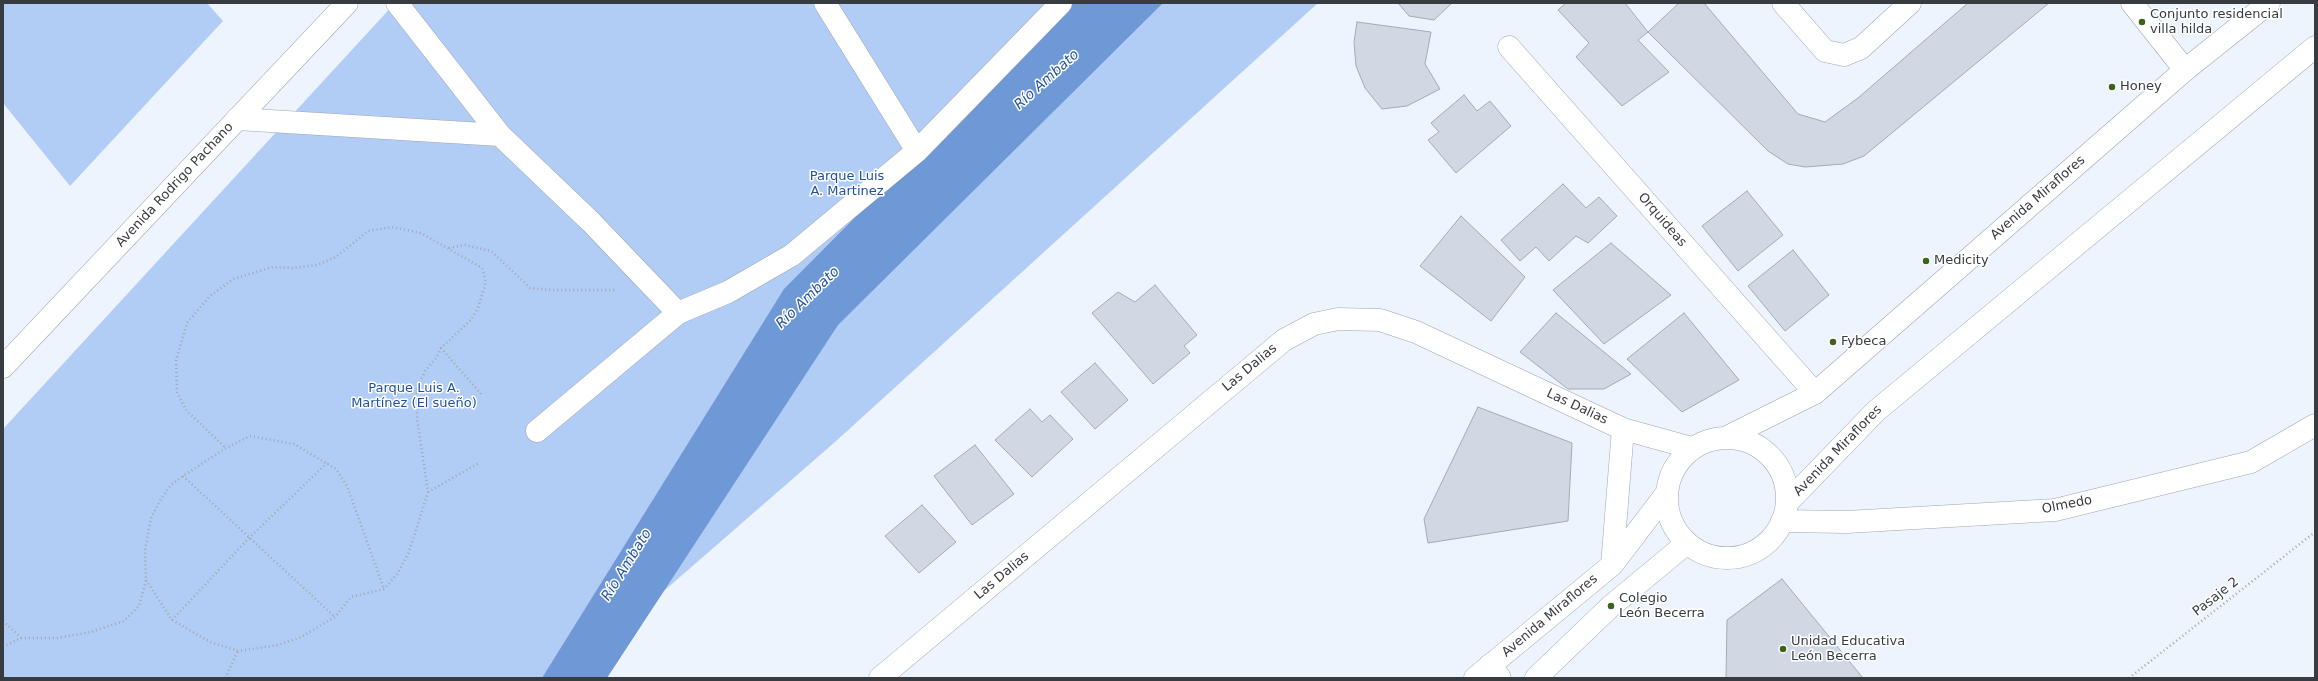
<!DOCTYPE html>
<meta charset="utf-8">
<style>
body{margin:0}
#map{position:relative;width:2318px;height:681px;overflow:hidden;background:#eef4fd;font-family:"DejaVu Sans",sans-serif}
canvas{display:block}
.frame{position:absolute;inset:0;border:4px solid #383b40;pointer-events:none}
</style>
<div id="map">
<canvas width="2318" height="681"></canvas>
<div class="frame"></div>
</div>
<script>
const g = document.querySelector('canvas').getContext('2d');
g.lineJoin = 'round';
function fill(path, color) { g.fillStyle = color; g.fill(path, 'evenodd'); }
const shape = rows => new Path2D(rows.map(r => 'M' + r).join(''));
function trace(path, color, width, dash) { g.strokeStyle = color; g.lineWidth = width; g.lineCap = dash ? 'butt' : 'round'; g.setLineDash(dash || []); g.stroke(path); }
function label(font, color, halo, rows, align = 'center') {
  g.font = font + ' "DejaVu Sans",sans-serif'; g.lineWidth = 3; g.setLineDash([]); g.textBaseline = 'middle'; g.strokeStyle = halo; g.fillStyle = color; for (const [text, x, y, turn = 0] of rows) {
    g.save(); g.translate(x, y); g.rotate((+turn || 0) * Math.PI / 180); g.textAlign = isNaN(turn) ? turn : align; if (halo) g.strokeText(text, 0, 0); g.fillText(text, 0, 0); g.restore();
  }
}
fill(shape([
 [3,3,207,3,223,21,70,186,3,103],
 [395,3,1318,3,835,442,564,678,3,678,3,429]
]), '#b1cdf6');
fill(shape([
 [1068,3,1163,3,838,325,607,678,542,678,784,289]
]), '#6f98d6');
const building = shape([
 [1398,3,1452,3,1434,20,1409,16,1398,3],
 [1566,3,1625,3,1648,32,1638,40,1669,72,1622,106,1576,57,1589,43,1558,10,1566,3],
 [1679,3,1704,3,1798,114,1825,122,1858,98,1968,3,2049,3,1864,156,1843,164,1805,167,1788,164,1768,151,1648,32,1679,3],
 [1357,22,1431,32,1425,64,1440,89,1407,106,1382,109,1365,88,1356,66,1354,42,1357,22],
 [1464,95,1477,111,1490,101,1511,126,1456,173,1428,140,1439,132,1431,123,1464,95],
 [1563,184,1586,208,1599,197,1617,216,1588,243,1576,236,1549,261,1536,247,1520,261,1501,240,1563,184],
 [1747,191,1783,235,1738,271,1702,226,1747,191],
 [1461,216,1525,277,1491,321,1420,266,1461,216],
 [1611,243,1671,295,1604,344,1553,290,1611,243],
 [1793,250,1829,295,1785,331,1748,286,1793,250],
 [1155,285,1197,335,1184,346,1190,353,1153,384,1092,313,1118,292,1135,302,1155,285],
 [1556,313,1631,374,1604,389,1568,389,1520,352,1556,313],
 [1684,313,1739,380,1682,412,1627,359,1684,313],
 [1095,363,1128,400,1095,429,1061,392,1095,363],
 [1478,407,1572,443,1568,521,1428,543,1424,519,1478,407],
 [1030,409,1042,422,1050,415,1073,439,1032,477,995,440,1030,409],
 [975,445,1014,494,972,525,934,476,975,445],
 [922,505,956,542,919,573,885,536,922,505],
 [1782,579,1863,678,1726,678,1727,620,1782,579]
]);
fill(building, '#d1d8e4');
trace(building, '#a2aab5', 1);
const minor = shape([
 [397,3,500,135,591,222,678,313,728,292,792,255,917,151,1061,3],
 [825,3,917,151],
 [1783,3,1825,51,1844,55,1861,48,1910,3],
 [2132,3,2185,70],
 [1509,47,1815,393],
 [237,119,500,135],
 [537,431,678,313],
 [1782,521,1847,522,2055,510,2251,462,2315,425],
 [1490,665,1500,678],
 [880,678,1284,340,1314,324,1338,319,1380,320,1416,332,1623,429,1692,448]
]);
const major = shape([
 [3,367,347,3],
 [1725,438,1815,393,2185,70,2269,3],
 '1667 498a60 60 0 1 1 120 0a60 60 0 1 1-120 0Z',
 [1787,503,1876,411,2315,47],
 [1612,565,1623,429],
 [1475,678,1612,565,1666,494],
 [1536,678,1611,606,1687,543]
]);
trace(minor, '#9ea5b0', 23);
trace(major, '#9ea5b0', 23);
trace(shape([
 [449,248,465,245,491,251,530,288,551,290,616,290],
 [441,348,482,395],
 [183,476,335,617],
 [428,492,479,463],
 [146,580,172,620,210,642,238,651,278,645,301,637,335,617,351,597,384,589,398,573,409,552,428,492,417,418,417,388,425,371,437,357,441,348,471,320,478,308,486,282,482,268,421,233,392,227,368,231,336,257,317,265,292,268,273,267,233,279,210,296,187,323,176,360,177,393,187,411,226,448],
 [172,620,248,539,327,463],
 [3,621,21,638],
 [3,647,21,638,57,638,91,632,124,621,139,606,146,580,145,550,151,518,161,499,171,485,183,476,226,448,250,436,294,444,336,469,347,486,384,589],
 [225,678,238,651],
 [2129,678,2315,532]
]), '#a1a6ad', 2.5, [1, 3]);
trace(minor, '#fff', 22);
trace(major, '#fff', 22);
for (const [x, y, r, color] of [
 [2142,22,4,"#3c621b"],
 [2112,87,4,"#3c621b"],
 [1926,261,4,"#3c621b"],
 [1833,342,4,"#3c621b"],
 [1611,606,4,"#3c621b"],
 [1783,649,4,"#3c621b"]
]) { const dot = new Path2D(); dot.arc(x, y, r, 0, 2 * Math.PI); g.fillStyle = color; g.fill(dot); trace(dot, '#fff', 1.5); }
label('13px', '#383b40', '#fff', [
 ["Conjunto residencial",2150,15],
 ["villa hilda",2150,30],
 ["Honey",2120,87],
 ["Medicity",1934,261],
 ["Fybeca",1841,342],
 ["Colegio",1619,599],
 ["León Becerra",1619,614],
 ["Unidad Educativa",1791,642],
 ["León Becerra",1791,657]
], 'left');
label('13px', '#1f519b', '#fff', [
 ["Parque Luis",847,177],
 ["A. Martinez",847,192],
 ["Parque Luis A.",414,389],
 ["Martínez (El sueño)",414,404]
]);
label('13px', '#383b40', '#fff', [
 ["Avenida Rodrigo Pachano",175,185,-47],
 ["Avenida Miraflores",2038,198,-41],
 ["Orquideas",1662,220,49],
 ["Las Dalias",1250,368,-40],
 ["Las Dalias",1577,407,25],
 ["Avenida Miraflores",1838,451,-46],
 ["Olmedo",2067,505,-11],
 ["Las Dalias",1002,576,-40],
 ["Pasaje 2",2216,597,-38],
 ["Avenida Miraflores",1550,616,-40]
]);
label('italic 14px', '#23549f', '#fff', [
 ["Río Ambato",1047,80,-42],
 ["Río Ambato",808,298,-44],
 ["Río Ambato",627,565,-58]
]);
</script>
